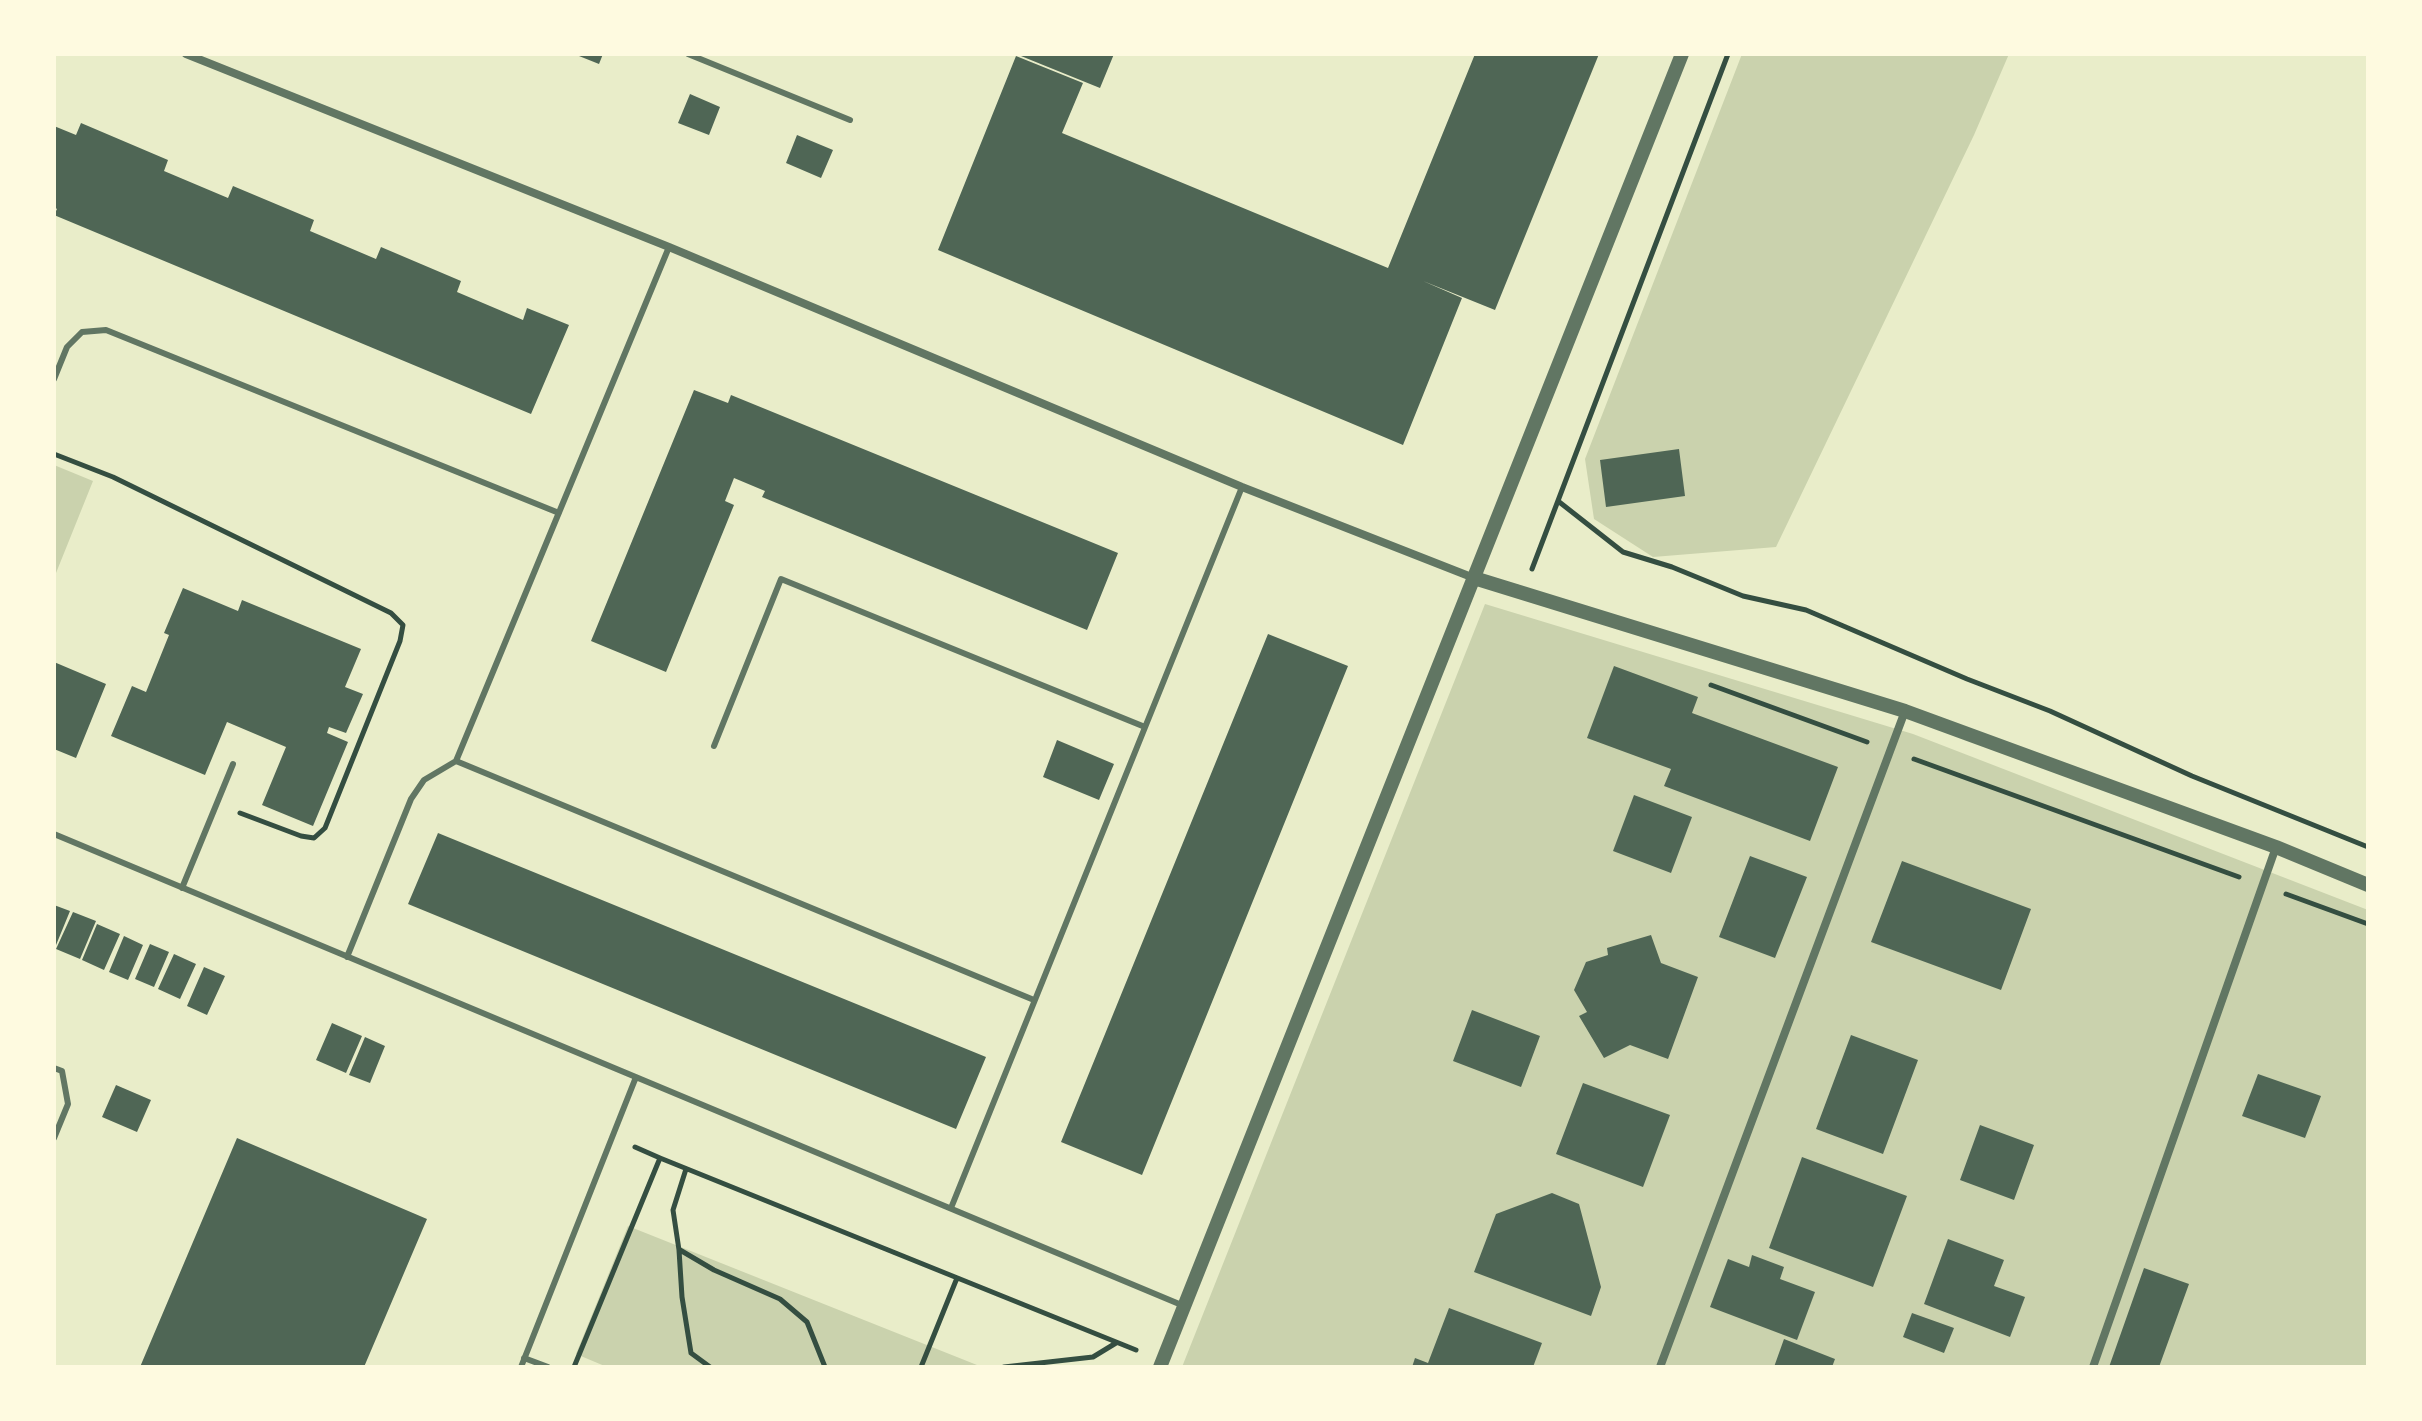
<!DOCTYPE html>
<style>
body{margin:0}
#map{position:relative;width:2422px;height:1421px;overflow:hidden;background:#e9edc9;font-family:Georgia,serif}
canvas{display:block}
.frame{position:absolute;inset:0;border:56px solid #fefae0;pointer-events:none}
</style>
<div id="map">
<canvas width="2422" height="1421"></canvas>
<div class="frame"></div>
</div>
<script>
const g = document.querySelector('canvas').getContext('2d');
g.lineJoin = 'round';
function fill(path, color) { g.fillStyle = color; g.fill(path, 'evenodd'); }
const shape = rows => new Path2D(rows.map(r => 'M' + r).join(''));
function trace(path, color, width, dash) { g.strokeStyle = color; g.lineWidth = width; g.lineCap = dash ? 'butt' : 'round'; g.setLineDash(dash || []); g.stroke(path); }
fill(shape([
 [1742,54,2009,54,1974,135,1776,547,1653,557,1594,519,1585,459],
 [54,465,93,481,54,578],
 [1485,604,1913,734,2368,910,2368,1367,1182,1367],
 [628,1226,982,1367,607,1367,576,1354]
]), '#cad2ad');
fill(shape([
 [574,54,603,54,599,64],
 [1016,54,1114,54,1100,88],
 [1475,54,1599,54,1495,310,1423,281,1462,298,1403,445,938,250,1016,56,1083,83,1062,133,1388,268],
 [690,94,720,107,709,135,678,123],
 [81,123,168,160,164,171,228,198,233,186,314,220,310,231,376,259,381,247,461,281,457,292,523,320,527,308,569,325,531,414,54,215,57,209,54,207,54,126,76,135],
 [797,135,833,150,821,178,786,163],
 [694,390,728,403,731,395,1118,553,1087,630,762,497,765,491,734,478,725,501,734,505,666,672,591,641],
 [1679,449,1685,496,1606,507,1600,460],
 [183,588,238,611,242,600,361,649,345,687,363,694,346,733,329,727,327,733,348,742,313,826,262,805,286,747,227,722,205,775,111,736,132,686,146,692,169,635,164,633],
 [1268,634,1348,666,1142,1175,1061,1142],
 [54,662,106,684,76,758,54,749],
 [1614,666,1698,697,1692,713,1838,767,1810,841,1664,786,1671,769,1587,738],
 [1057,740,1114,764,1099,800,1043,777],
 [1634,795,1692,817,1671,873,1613,851],
 [438,833,986,1057,956,1129,408,904],
 [1750,856,1807,877,1775,958,1719,937],
 [1902,861,2031,909,2001,990,1871,942],
 [54,905,70,911,54,950],
 [73,912,96,921,80,959,56,949],
 [97,924,120,934,104,970,82,960],
 [1651,935,1661,963,1698,977,1668,1059,1630,1045,1604,1058,1579,1016,1587,1012,1574,990,1586,962,1608,955,1607,948],
 [124,936,143,945,128,980,109,972],
 [150,944,169,952,154,987,135,979],
 [174,954,196,964,180,999,158,989],
 [204,967,225,976,207,1015,187,1006],
 [1472,1010,1540,1036,1521,1087,1453,1061],
 [332,1023,362,1036,346,1073,316,1060],
 [1851,1035,1918,1060,1883,1154,1816,1129],
 [365,1037,385,1046,370,1083,349,1075],
 [2258,1074,2321,1096,2305,1138,2242,1116],
 [1583,1083,1670,1115,1643,1187,1556,1154],
 [116,1085,151,1100,137,1132,102,1117],
 [1980,1125,2034,1145,2014,1200,1960,1180],
 [237,1138,427,1219,364,1367,140,1367],
 [1802,1157,1907,1196,1873,1287,1769,1248],
 [1552,1193,1579,1204,1601,1287,1591,1316,1474,1272,1496,1214],
 [1948,1239,2004,1260,1994,1286,2025,1297,2010,1337,1924,1304],
 [1752,1255,1784,1267,1780,1279,1815,1292,1797,1340,1710,1307,1728,1259,1749,1267],
 [2144,1268,2189,1284,2159,1367,2109,1367],
 [1449,1308,1542,1343,1533,1367,1412,1367,1415,1358,1428,1363],
 [1912,1313,1954,1328,1944,1353,1903,1337],
 [1784,1339,1835,1359,1832,1367,1774,1367]
]), '#4f6655');
trace(shape([
 [54,454,113,477,391,613,403,625,400,641,325,828,314,838,301,836,240,813],
 [1558,501,1623,552,1672,567,1743,596,1806,610,1967,679,2050,711,2192,776,2368,847],
 [1532,569,1728,54],
 [1711,685,1867,742],
 [1914,759,2239,877],
 [2286,894,2368,924],
 [635,1147,660,1158],
 [686,1169,673,1210,679,1250,682,1297,691,1353,710,1367],
 [680,1250,714,1270,780,1299,807,1322,825,1367],
 [574,1367,660,1158,1136,1350],
 [921,1367,957,1278],
 [1004,1367,1093,1357,1116,1343]
]), '#344e41', 5);
trace(shape([
 [688,54,850,120],
 [54,379,67,347,82,332,106,330,559,513],
 [714,746,781,579,1145,727],
 [456,761,1034,1000],
 [54,834,1184,1306],
 [182,888,233,764],
 [347,957,411,799,424,780,456,761,669,247],
 [54,1068,62,1071,68,1104,54,1138],
 [951,1208,1242,487],
 [524,1358,548,1367],
 [521,1367,636,1077]
]), '#617663', 6);
trace(shape([
 [186,54,669,247,1242,487,1474,578],
 [1660,1367,1905,711],
 [2093,1367,2276,847]
]), '#617663', 8);
trace(shape([
 [1474,578,1905,711,2276,847,2368,885],
 [1160,1367,1682,54]
]), '#617663', 14);
</script>
